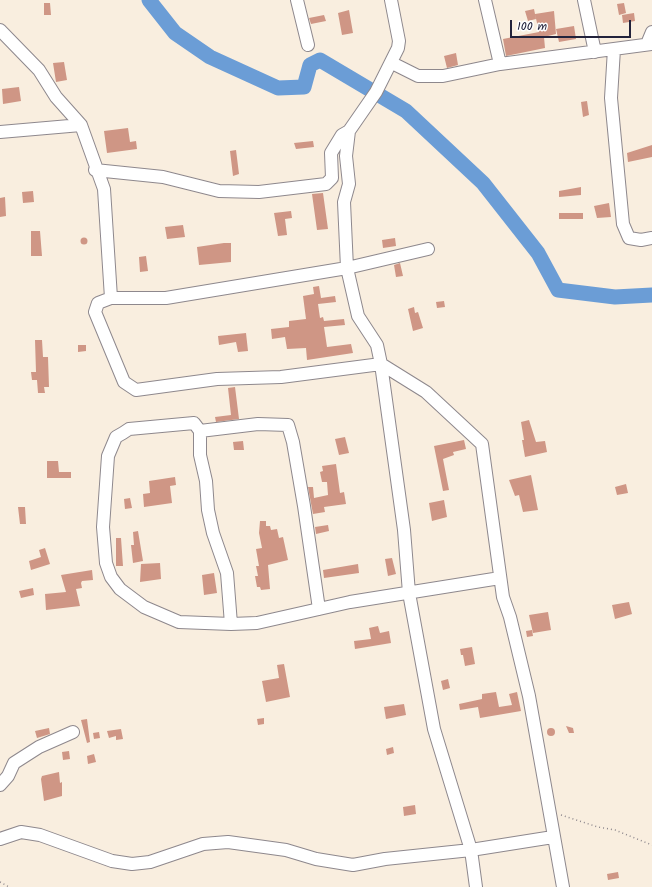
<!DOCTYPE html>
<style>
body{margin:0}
#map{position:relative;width:652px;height:887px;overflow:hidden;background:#f9eedf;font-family:Kalam,sans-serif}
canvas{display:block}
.scale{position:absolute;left:510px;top:20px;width:121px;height:18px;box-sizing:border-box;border:2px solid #22223b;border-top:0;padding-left:5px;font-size:12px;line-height:14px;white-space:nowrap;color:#22223b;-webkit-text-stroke:3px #fff;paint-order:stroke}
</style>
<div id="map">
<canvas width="652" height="887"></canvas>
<div class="scale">100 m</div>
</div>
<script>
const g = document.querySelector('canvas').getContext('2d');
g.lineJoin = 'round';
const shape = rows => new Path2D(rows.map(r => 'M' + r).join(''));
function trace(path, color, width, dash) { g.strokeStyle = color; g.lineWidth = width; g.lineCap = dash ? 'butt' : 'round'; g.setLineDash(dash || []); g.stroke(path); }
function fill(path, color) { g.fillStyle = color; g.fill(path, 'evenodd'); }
trace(shape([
 [149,0,175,33,210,57,278,88,304,87,310,65,320,60,406,111,483,183,538,253,558,290,615,297,652,295]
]), '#6b9dd6', 15);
fill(shape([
 [44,3,50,3,51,15,44,15],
 [624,3,626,13,619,15,617,4],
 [534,9,536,19,528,21,525,11],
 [349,10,353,33,342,35,338,13],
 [554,11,556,34,544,37,545,48,506,56,503,39,539,32,535,14],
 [634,13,635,21,623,23,622,15],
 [324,15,326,21,311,24,309,18],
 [574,26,576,39,559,42,556,29],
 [456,53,458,65,447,68,444,56],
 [64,62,67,80,56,82,53,63],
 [19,87,21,101,3,104,2,89],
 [587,101,589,115,583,117,581,102],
 [128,128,130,142,136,141,137,149,107,153,104,131],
 [313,141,314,147,296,149,294,143],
 [652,145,652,157,628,162,627,153],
 [236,150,239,174,233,176,230,151],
 [581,187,581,195,559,197,559,191],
 [33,191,34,202,23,203,22,192],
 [323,193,328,229,317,230,312,194],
 [5,197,6,216,0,217,0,198],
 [609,203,611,217,597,218,594,206],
 [291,211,292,218,285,219,287,235,278,236,274,213],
 [559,213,583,213,583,219,559,219],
 [183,225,185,237,167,239,165,227],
 [31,231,40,231,42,256,31,256],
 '80.5 241a3.5 3.5 0 1 1 7 0a3.5 3.5 0 1 1-7 0Z',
 [395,238,396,246,383,248,382,240],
 [224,243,231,243,231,262,199,265,197,247],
 [146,256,148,271,140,272,139,257],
 [400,263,403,276,396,277,394,265],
 [319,286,321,298,335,296,336,302,318,304,320,318,323,317,324,321,344,319,345,325,324,327,327,347,351,344,353,353,307,360,306,348,287,349,285,337,272,339,271,329,289,327,289,321,306,319,303,296,314,294,313,287],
 [444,301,445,307,437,308,436,302],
 [414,307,415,313,418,312,423,328,413,331,408,309],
 [246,333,248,351,238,352,236,342,219,345,218,336],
 [35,340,42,340,43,357,48,357,49,387,44,387,45,393,38,393,37,380,32,380,31,372,36,372],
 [78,345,86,345,86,351,78,352],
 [235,387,239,419,216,422,215,417,231,415,228,388],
 [529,420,536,442,545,441,547,452,525,457,522,440,524,440,521,422],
 [345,437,349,453,339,455,335,439],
 [464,440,466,449,453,452,454,455,443,459,449,490,443,491,434,446],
 [243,441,244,450,234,450,233,442],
 [47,461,58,461,59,472,71,472,71,478,47,478],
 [336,464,340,493,344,492,346,504,324,507,325,512,313,514,308,487,313,487,314,498,328,495,327,482,322,482,320,472,323,471,322,466],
 [531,475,538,510,523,512,519,495,515,496,509,480],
 [175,477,176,485,170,486,172,503,144,507,143,494,150,493,149,481],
 [626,484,628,493,617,495,615,487],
 [130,498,132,508,125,509,124,499],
 [444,500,447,517,432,521,429,503],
 [18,507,25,507,26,524,20,524],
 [260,521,266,521,266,526,270,526,271,530,277,529,279,538,283,537,288,560,268,565,270,589,261,590,260,587,257,587,255,576,258,576,256,566,259,566,256,549,262,548,259,533],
 [328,525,329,531,316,534,315,527],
 [138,531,143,561,133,563,131,545,134,545,133,532],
 [116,538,121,538,123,566,116,566],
 [45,548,50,564,31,570,29,561,41,557,39,550],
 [392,558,396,574,388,576,385,559],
 [160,563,161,579,140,582,141,564],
 [358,564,359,573,324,578,323,570],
 [92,570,93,580,82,581,81,583,82,588,76,589,80,606,46,610,45,594,66,592,61,575],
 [214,573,217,593,204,595,202,575],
 [33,588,34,595,21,598,19,591],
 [629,602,632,614,615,619,612,605],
 [548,612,551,630,533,633,529,615],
 [378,626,380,633,389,631,391,643,355,649,354,641,371,639,369,628],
 [532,630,533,636,527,637,526,631],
 [472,647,475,664,465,666,463,655,461,655,460,649],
 [284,664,290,697,266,702,262,681,279,678,277,665],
 [448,679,450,688,443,690,441,681],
 [496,692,499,707,512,705,509,694,517,692,521,711,480,718,478,707,460,710,459,704,482,699,482,694],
 [404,704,406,715,386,719,384,707],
 [264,718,264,724,258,725,257,719],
 [87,719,90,742,87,743,81,720],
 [566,726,573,728,574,733,569,733],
 [49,728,50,734,37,738,35,731],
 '547 732a4 4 0 1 1 8 0a4 4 0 1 1-8 0Z',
 [121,729,123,739,116,740,116,736,109,738,107,731],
 [99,732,100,738,94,739,93,733],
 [393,747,394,753,387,755,386,749],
 [69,751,70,759,63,760,62,752],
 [94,754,96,762,88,764,87,756],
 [59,772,60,783,62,782,62,796,44,801,41,779,42,776],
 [415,805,416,814,404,816,403,807],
 [618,872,619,878,608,880,607,874]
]), '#cf9685');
const minor = shape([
 [297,0,308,45],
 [391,0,399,41,398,48,376,92,349,131,346,156,349,184,344,202,347,268,358,316,377,345,381,364,426,392,482,444,503,597,510,617,529,696,563,887],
 [485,0,500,64,652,44],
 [584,0,595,52],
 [0,30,39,70,56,97,81,125,104,189,111,298,166,298,347,268,428,249],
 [647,44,652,32],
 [614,49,611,98,623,224,629,238,641,240,652,238],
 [392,63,418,76,443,76,500,64],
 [0,132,81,125],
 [95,170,163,177,219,191,259,192,326,184,332,178,331,153,342,135,349,131],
 [111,298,98,303,95,312,124,382,136,390,217,379,281,377,381,364,404,530,409,593,434,729,471,850,476,887],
 [200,431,258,424,288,425,293,442,304,506,319,609],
 [231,624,227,573,213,533,208,510,206,481,200,455,200,431,194,423,129,429,123,433,116,437,108,456,103,527,106,563,111,577,120,589,144,607,179,622,231,624,257,623,350,602,500,578],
 [0,785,8,776,14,763,39,747,73,732],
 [0,839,21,832,40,835,112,861,132,864,150,862,203,844,228,842,286,850,316,859,353,865,385,859,471,850,553,837]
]);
trace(minor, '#8e888d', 14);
trace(shape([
 [561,815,598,827,615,830,652,845],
 [0,882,9,887]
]), '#8e888d', 1.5, [1, 3]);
trace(minor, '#fff', 12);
</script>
